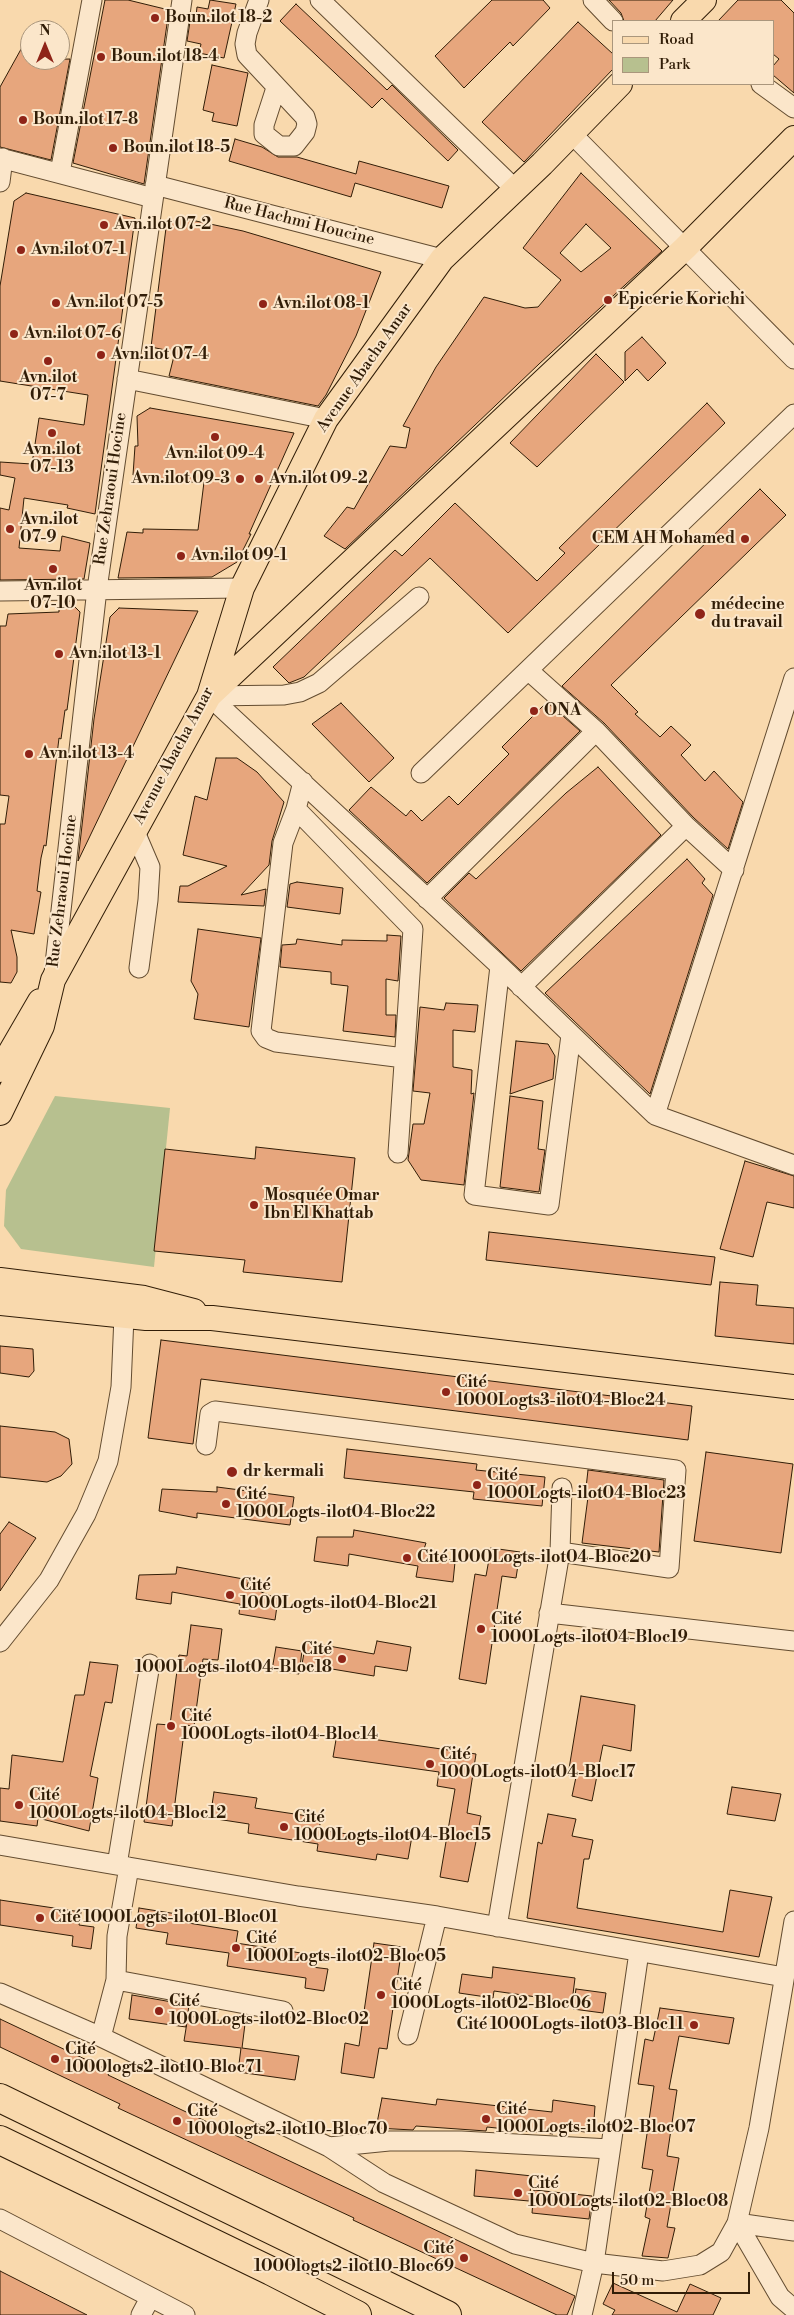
<!DOCTYPE html>
<meta charset="utf-8">
<style>
body{margin:0}
#map{position:relative;width:794px;height:2315px;overflow:hidden;background:#f9d9ad;font-family:"Libre Bodoni",serif}
canvas{display:block}
.legend{position:absolute;left:612px;top:20px;width:162px;height:65px;box-sizing:border-box;background:#fbe6ca;border:1px solid #aa967c;margin:0;padding:6px 9px;list-style:none;font-size:15px;color:#311d07}
.legend li{display:flex;align-items:center;gap:10px;height:25px}
.legend b{width:25px;border:1px solid #aa967c}
.north{position:absolute;left:20px;top:20px;width:50px;height:50px;box-sizing:border-box;background:#fbe6ca;border:1px solid #aa967c;border-radius:50%;rotate:0deg;font-size:14px;font-weight:700;line-height:20px;text-align:center;color:#311d07}
.north::after{content:'';display:block;margin:auto;width:18px;height:22px;background:#8f2418;clip-path:polygon(50% 0,100% 100%,50% 72%,0 100%)}
.scale{position:absolute;left:612px;top:2272px;width:138px;height:22px;box-sizing:border-box;border:2px solid #311d07;border-top:0;padding-left:6px;font-size:15px;line-height:18px;white-space:nowrap;color:#311d07;-webkit-text-stroke:4px #fbe6ca;paint-order:stroke}
</style>
<div id="map">
<canvas width="794" height="2315"></canvas>
<ul class="legend">
<li><b style="height:6px;background:#f9d9ad"></b>Road</li>
<li><b style="height:14px;background:#b7c08f"></b>Park</li>
</ul>
<div class="north">N</div>
<div class="scale">50 m</div>
</div>
<script>
const g = document.querySelector('canvas').getContext('2d');
g.lineJoin = 'round';
function fill(path, color) { g.fillStyle = color; g.fill(path, 'evenodd'); }
const shape = rows => new Path2D(rows.map(r => 'M' + r).join(''));
function trace(path, color, width, dash) { g.strokeStyle = color; g.lineWidth = width; g.lineCap = dash ? 'butt' : 'round'; g.setLineDash(dash || []); g.stroke(path); }
function label(font, color, halo, rows, align = 'center') {
  g.font = font + ' "Libre Bodoni",serif'; g.lineWidth = 4; g.setLineDash([]); g.textBaseline = 'middle'; g.strokeStyle = halo; g.fillStyle = color; for (const [text, x, y, turn = 0] of rows) {
    g.save(); g.translate(x, y); g.rotate((+turn || 0) * Math.PI / 180); g.textAlign = isNaN(turn) ? turn : align; if (halo) g.strokeText(text, 0, 0); g.fillText(text, 0, 0); g.restore();
  }
}
fill(shape([
 [55,1096,170,1108,154,1267,21,1249,4,1226,6,1190]
]), '#b7c08f');
const building = shape([
 [105,0,128,0,169,10,144,184,73,163,105,0],
 [210,0,236,4,224,58,199,53,201,44,187,41,191,15,196,16,197,7,208,9,210,0],
 [492,0,543,0,550,8,513,46,510,42,464,88,435,56,492,0],
 [609,0,673,0,655,21,624,21,621,13,609,0],
 [738,0,781,0,794,13,794,93,773,75,773,66,779,59,773,54,773,21,718,21,738,0],
 [296,4,387,90,392,85,458,150,448,161,382,98,372,108,280,21,296,4],
 [578,22,613,54,613,69,524,162,482,122,578,22],
 [30,33,30,60,70,59,51,160,0,147,0,87,30,33],
 [212,65,248,73,237,126,212,121,214,113,203,110,212,65],
 [235,139,262,147,278,157,297,157,356,174,359,161,449,186,442,208,355,183,351,197,229,161,235,139],
 [581,173,662,251,539,364,345,549,324,536,347,507,354,509,390,446,406,448,410,428,403,426,436,367,484,297,525,308,538,307,561,280,523,248,581,173],
 [586,224,611,248,581,272,560,253,586,224],
 [26,193,135,218,95,514,67,508,68,505,24,498,19,548,60,551,62,536,90,543,84,579,0,580,0,508,9,510,15,478,0,475,0,462,32,464,39,418,84,425,88,395,0,381,0,286,14,201,26,193],
 [177,217,243,231,381,272,356,336,326,395,318,406,169,376,175,352,151,347,166,228,177,217],
 [642,337,666,363,648,381,637,369,625,381,625,352,642,337],
 [596,354,624,382,537,467,510,443,596,354],
 [707,403,725,423,508,633,430,558,304,677,289,683,273,667,395,550,402,556,455,503,537,581,565,553,559,548,707,403],
 [150,408,294,433,249,534,251,534,237,562,212,577,118,578,127,532,143,533,143,529,198,530,204,482,176,482,133,475,135,446,138,446,137,416,150,408],
 [760,489,786,515,611,685,638,712,635,714,660,737,671,726,691,745,681,755,705,781,714,771,743,802,728,849,694,818,604,723,562,686,760,489],
 [69,601,80,612,67,710,65,710,61,739,59,738,46,846,44,845,41,858,37,891,41,892,34,934,11,930,17,957,17,972,11,983,0,982,0,824,5,824,9,796,0,795,0,626,6,626,8,614,59,612,59,602,69,601],
 [119,608,198,611,78,861,94,719,110,617,119,608],
 [547,702,580,731,427,883,349,810,371,787,406,816,411,810,422,821,449,796,458,805,509,754,502,747,547,702],
 [341,703,394,758,369,782,312,724,341,703],
 [216,758,237,758,257,772,284,802,272,841,269,865,241,895,266,889,264,906,178,902,180,886,188,886,227,866,183,855,195,796,207,800,216,758],
 [598,767,661,835,521,971,444,898,469,873,476,879,566,793,598,767],
 [687,859,705,879,702,883,713,895,650,1094,545,993,687,859],
 [297,882,343,888,340,914,287,907,290,884,297,882],
 [198,929,261,938,249,1027,194,1019,198,994,191,981,198,929],
 [387,935,401,936,398,981,386,979,386,1015,396,1015,395,1037,343,1031,348,986,331,984,331,972,280,967,282,945,296,944,297,939,342,945,342,940,387,941,387,935],
 [446,1003,478,1005,475,1032,453,1030,453,1067,472,1070,471,1094,474,1093,464,1185,421,1180,408,1160,413,1124,424,1124,430,1093,413,1091,420,1007,444,1010,446,1003],
 [516,1041,548,1044,555,1056,553,1079,510,1094,516,1041],
 [510,1096,543,1101,538,1149,545,1150,539,1192,500,1187,510,1096],
 [256,1147,355,1158,342,1282,243,1272,245,1260,154,1251,165,1149,255,1159,256,1147],
 [745,1161,794,1176,794,1208,767,1202,753,1257,720,1249,745,1161],
 [489,1232,715,1257,711,1285,486,1260,489,1232],
 [720,1282,758,1285,756,1305,794,1308,794,1344,715,1336,720,1282],
 [161,1340,692,1406,688,1440,201,1379,193,1444,148,1438,161,1340],
 [0,1346,33,1349,34,1371,29,1377,0,1373,0,1346],
 [0,1426,55,1432,69,1439,72,1464,61,1476,47,1482,0,1477,0,1426],
 [347,1449,477,1464,476,1470,545,1477,542,1506,473,1499,474,1492,344,1478,347,1449],
 [706,1452,793,1464,781,1553,694,1541,706,1452],
 [588,1470,664,1480,659,1552,582,1543,588,1497,585,1497,588,1470],
 [217,1487,294,1497,290,1525,197,1513,197,1518,159,1511,162,1489,217,1492,217,1487],
 [9,1522,36,1538,0,1591,0,1534,9,1522],
 [354,1530,426,1543,424,1549,455,1562,453,1582,416,1577,418,1566,349,1554,348,1566,314,1561,317,1537,353,1537,354,1530],
 [491,1548,520,1552,516,1578,502,1576,486,1684,459,1679,475,1574,486,1576,491,1548],
 [177,1567,249,1580,247,1586,278,1599,275,1620,239,1614,240,1604,172,1592,171,1604,136,1599,139,1575,176,1574,177,1567],
 [191,1625,222,1629,218,1660,203,1659,194,1726,185,1725,172,1826,144,1822,157,1724,170,1725,179,1655,187,1656,191,1625],
 [377,1641,411,1647,407,1671,375,1666,374,1676,302,1664,306,1642,374,1654,377,1641],
 [276,1647,302,1651,299,1674,272,1670,276,1647],
 [90,1662,118,1665,112,1703,105,1702,90,1776,98,1778,89,1831,38,1818,37,1826,0,1821,0,1788,9,1789,12,1755,63,1762,75,1695,84,1695,90,1662],
 [581,1696,635,1705,631,1751,603,1745,592,1801,572,1796,576,1777,568,1775,581,1696],
 [337,1734,476,1754,467,1813,481,1816,468,1882,440,1877,455,1789,437,1786,439,1772,333,1757,337,1734],
 [732,1787,781,1794,775,1821,727,1814,732,1787],
 [214,1792,257,1798,255,1808,321,1818,319,1830,383,1839,384,1832,412,1836,408,1859,377,1854,376,1860,317,1851,318,1844,248,1833,249,1824,210,1818,214,1792],
 [548,1814,576,1819,572,1836,593,1840,589,1859,584,1859,577,1908,723,1932,730,1890,772,1897,759,1957,527,1918,538,1842,542,1844,548,1814],
 [0,1900,81,1912,79,1925,94,1927,91,1949,72,1946,73,1936,0,1925,0,1900],
 [139,1908,177,1914,176,1921,238,1931,236,1943,314,1955,312,1967,328,1969,324,1991,305,1988,306,1978,227,1966,229,1953,166,1944,168,1933,136,1928,139,1908],
 [374,1943,402,1947,387,2049,379,2048,374,2078,341,2073,345,2043,359,2046,374,1943],
 [493,1967,575,1978,572,2002,494,1991,493,1998,459,1993,462,1974,492,1978,493,1967],
 [576,1989,606,1993,603,2013,573,2009,576,1989],
 [132,1995,189,2005,186,2027,129,2019,132,1995],
 [660,2008,734,2018,729,2044,679,2036,669,2089,677,2090,667,2156,679,2158,667,2227,675,2228,668,2258,642,2256,650,2219,645,2217,653,2170,642,2168,654,2086,638,2084,645,2039,653,2041,660,2008],
 [188,2016,245,2024,242,2048,299,2056,295,2080,238,2072,241,2048,184,2041,188,2016],
 [0,2019,110,2071,108,2075,575,2296,567,2315,557,2315,353,2220,354,2218,118,2108,120,2104,0,2047,0,2019],
 [382,2098,436,2105,437,2099,552,2112,553,2100,595,2106,593,2133,554,2128,553,2134,487,2127,486,2131,416,2126,413,2130,376,2128,382,2098],
 [476,2170,532,2176,529,2201,474,2196,476,2170],
 [534,2190,592,2196,589,2219,532,2213,534,2190],
 [0,2271,87,2315,0,2315,0,2271],
 [613,2283,677,2312,690,2284,721,2298,713,2315,612,2315,615,2310,603,2304,613,2283]
]);
fill(building, '#e7a67d');
trace(building, '#311d07', 1);
const minor = shape([
 [259,0,247,33,245,44,247,55,305,117,307,124,305,132,294,146,279,146,264,134,264,125,276,88],
 [320,0,515,189],
 [593,0,613,21],
 [761,84,794,108],
 [572,134,794,359],
 [0,158,153,198],
 [60,173,92,0],
 [0,182,3,158],
 [155,185,442,259],
 [127,379,326,419],
 [0,591,242,588],
 [529,671,596,731,686,826,734,870],
 [209,696,500,966,655,1115,794,1165],
 [209,696,284,695,300,692,319,683,419,597],
 [421,773,794,414],
 [303,782,296,809,413,929,398,1153],
 [296,809,283,843,261,1031,266,1038,276,1042,404,1058],
 [135,832,150,867,148,900,139,968],
 [427,899,596,731],
 [500,966,474,1195,549,1205,571,1035],
 [54,973,97,589,182,0],
 [521,987,686,826],
 [655,1115,794,678],
 [206,1445,210,1414,215,1411,676,1470,669,1568,560,1552],
 [549,1613,794,1641],
 [0,1642,49,1580,86,1514,108,1461,121,1387,124,1316,122,1303],
 [0,1845,298,1896,437,1916,784,1977],
 [117,1865,150,1664],
 [497,1927,560,1552,562,1488],
 [116,1980,117,1936,129,1867],
 [0,1993,101,2037,329,2147,384,2183,515,2244,594,2263,663,2271,700,2265,721,2252,737,2223,759,2128,794,1921],
 [408,2035,437,1916],
 [101,2037,116,1980,283,2011],
 [329,2147,389,2141,461,2141,610,2149],
 [0,2219,185,2315],
 [737,2223,780,2297,794,2309],
 [737,2223,794,2231],
 [141,2315,150,2298],
 [582,2315,594,2263,639,1952]
]);
const major = shape([
 [683,21,704,0],
 [210,695,685,248,794,138],
 [0,1070,40,1001],
 [0,1113,42,1026,53,980,209,696,242,588,326,419,442,259,542,164,620,84],
 [0,1280,144,1298,194,1311],
 [0,1303,146,1318,212,1318,794,1387]
]);
const highway = shape([
 [0,2098,447,2315],
 [0,2140,271,2271,357,2315]
]);
trace(minor, '#634c30', 21);
trace(major, '#311d07', 26);
trace(highway, '#311d07', 30);
trace(minor, '#fbe6ca', 19);
trace(major, '#f9d9ad', 24);
trace(highway, '#f9d9ad', 28);
for (const [x, y, r, color] of [
 [155,18,5,"#8f2418"],
 [101,57,5,"#8f2418"],
 [23,120,5,"#8f2418"],
 [113,148,5,"#8f2418"],
 [104,225,5,"#8f2418"],
 [21,250,5,"#8f2418"],
 [608,300,5,"#8f2418"],
 [56,303,5,"#8f2418"],
 [263,304,5,"#8f2418"],
 [14,334,5,"#8f2418"],
 [101,355,5,"#8f2418"],
 [48,361,5,"#8f2418"],
 [52,433,5,"#8f2418"],
 [215,437,5,"#8f2418"],
 [240,479,5,"#8f2418"],
 [259,479,5,"#8f2418"],
 [10,529,5,"#8f2418"],
 [745,539,5,"#8f2418"],
 [181,556,5,"#8f2418"],
 [53,569,5,"#8f2418"],
 [700,614,6,"#8f2418"],
 [59,654,5,"#8f2418"],
 [534,711,5,"#8f2418"],
 [29,754,5,"#8f2418"],
 [254,1205,5,"#8f2418"],
 [446,1392,5,"#8f2418"],
 [232,1472,6,"#8f2418"],
 [477,1485,5,"#8f2418"],
 [226,1504,5,"#8f2418"],
 [407,1558,5,"#8f2418"],
 [230,1595,5,"#8f2418"],
 [481,1629,5,"#8f2418"],
 [342,1659,5,"#8f2418"],
 [171,1726,5,"#8f2418"],
 [430,1764,5,"#8f2418"],
 [19,1805,5,"#8f2418"],
 [284,1827,5,"#8f2418"],
 [40,1918,5,"#8f2418"],
 [236,1948,5,"#8f2418"],
 [381,1995,5,"#8f2418"],
 [159,2011,5,"#8f2418"],
 [694,2025,5,"#8f2418"],
 [55,2059,5,"#8f2418"],
 [486,2119,5,"#8f2418"],
 [177,2121,5,"#8f2418"],
 [518,2193,5,"#8f2418"],
 [464,2258,5,"#8f2418"]
]) { const dot = new Path2D(); dot.arc(x, y, r, 0, 2 * Math.PI); g.fillStyle = color; g.fill(dot); trace(dot, '#fbe6ca', 2); }
label('bold 16px', '#311d07', '#fbe6ca', [
 ["Boun.ilot 18-2",165,18],
 ["Boun.ilot 18-4",111,57],
 ["Boun.ilot 17-8",33,120],
 ["Boun.ilot 18-5",123,148],
 ["Avn.ilot 07-2",114,225],
 ["Avn.ilot 07-1",31,250],
 ["Epicerie Korichi",618,300],
 ["Avn.ilot 07-5",66,303],
 ["Avn.ilot 08-1",273,304],
 ["Avn.ilot 07-6",24,334],
 ["Avn.ilot 07-4",111,355],
 ["Avn.ilot",48,378,"center"],
 ["07-7",48,396,"center"],
 ["Avn.ilot",52,450,"center"],
 ["07-13",52,468,"center"],
 ["Avn.ilot 09-4",215,454,"center"],
 ["Avn.ilot 09-3",230,479,"right"],
 ["Avn.ilot 09-2",269,479],
 ["Avn.ilot",20,520],
 ["07-9",20,538],
 ["CEM AH Mohamed",735,539,"right"],
 ["Avn.ilot 09-1",191,556],
 ["Avn.ilot",53,586,"center"],
 ["07-10",53,604,"center"],
 ["médecine",711,605],
 ["du travail",711,623],
 ["Avn.ilot 13-1",69,654],
 ["ONA",544,711],
 ["Avn.ilot 13-4",39,754],
 ["Mosquée Omar",264,1196],
 ["Ibn El Khattab",264,1214],
 ["Cité",456,1383],
 ["1000Logts3-ilot04-Bloc24",456,1401],
 ["dr kermali",243,1472],
 ["Cité",487,1476],
 ["1000Logts-ilot04-Bloc23",487,1494],
 ["Cité",236,1495],
 ["1000Logts-ilot04-Bloc22",236,1513],
 ["Cité 1000Logts-ilot04-Bloc20",417,1558],
 ["Cité",240,1586],
 ["1000Logts-ilot04-Bloc21",240,1604],
 ["Cité",491,1620],
 ["1000Logts-ilot04-Bloc19",491,1638],
 ["Cité",332,1650,"right"],
 ["1000Logts-ilot04-Bloc18",332,1668,"right"],
 ["Cité",181,1717],
 ["1000Logts-ilot04-Bloc14",181,1735],
 ["Cité",440,1755],
 ["1000Logts-ilot04-Bloc17",440,1773],
 ["Cité",29,1796],
 ["1000Logts-ilot04-Bloc12",29,1814],
 ["Cité",294,1818],
 ["1000Logts-ilot04-Bloc15",294,1836],
 ["Cité 1000Logts-ilot01-Bloc01",50,1918],
 ["Cité",246,1939],
 ["1000Logts-ilot02-Bloc05",246,1957],
 ["Cité",391,1986],
 ["1000Logts-ilot02-Bloc06",391,2004],
 ["Cité",169,2002],
 ["1000Logts-ilot02-Bloc02",169,2020],
 ["Cité 1000Logts-ilot03-Bloc11",684,2025,"right"],
 ["Cité",65,2050],
 ["1000logts2-ilot10-Bloc71",65,2068],
 ["Cité",496,2110],
 ["1000Logts-ilot02-Bloc07",496,2128],
 ["Cité",187,2112],
 ["1000logts2-ilot10-Bloc70",187,2130],
 ["Cité",528,2184],
 ["1000Logts-ilot02-Bloc08",528,2202],
 ["Cité",454,2249,"right"],
 ["1000logts2-ilot10-Bloc69",454,2267,"right"]
], 'left');
label('16px', '#311d07', '#fbe6ca', [
 ["Rue Hachmi Houcine",299,222,14],
 ["Avenue Abacha Amar",365,368,-55],
 ["Rue Zehraoui Hocine",111,489,-82],
 ["Avenue Abacha Amar",174,756,-62],
 ["Rue Zehraoui Hocine",63,891,-83]
]);
</script>
